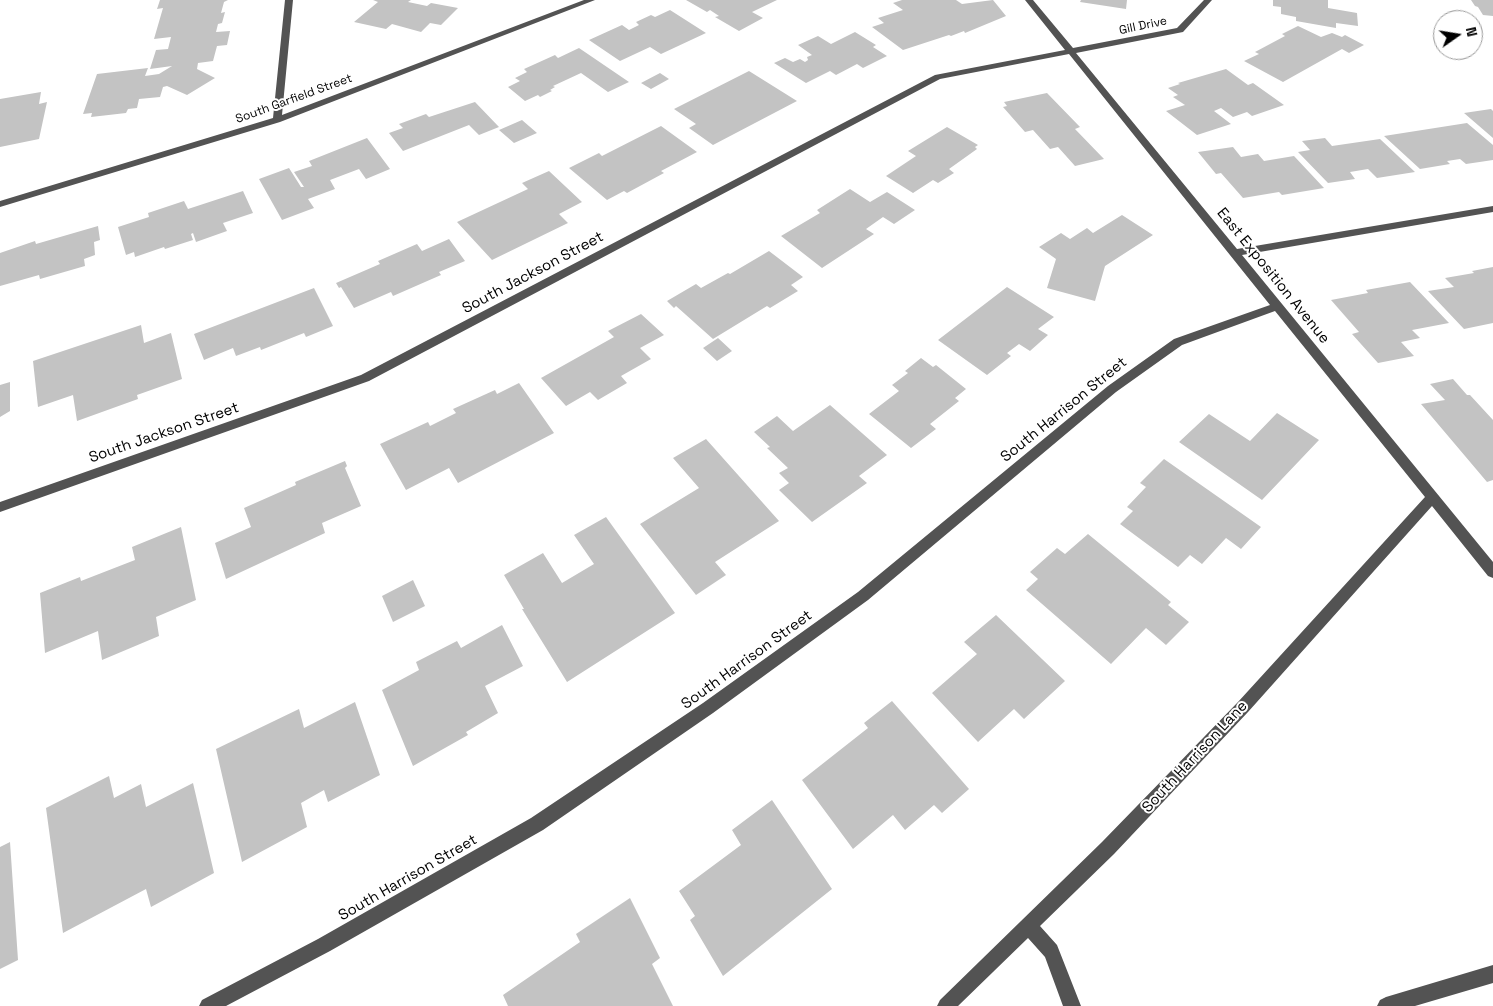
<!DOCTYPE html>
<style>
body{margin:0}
#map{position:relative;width:1493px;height:1006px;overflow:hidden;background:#fff;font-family:"Space Grotesk",sans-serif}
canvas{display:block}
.north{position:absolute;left:1433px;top:10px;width:50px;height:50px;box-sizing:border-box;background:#fff;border:1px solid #999;border-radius:50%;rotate:77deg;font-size:14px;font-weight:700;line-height:20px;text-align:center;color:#000}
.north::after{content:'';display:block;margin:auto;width:18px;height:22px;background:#000;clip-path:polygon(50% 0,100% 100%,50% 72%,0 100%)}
</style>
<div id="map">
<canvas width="1493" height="1006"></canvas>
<div class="north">N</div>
</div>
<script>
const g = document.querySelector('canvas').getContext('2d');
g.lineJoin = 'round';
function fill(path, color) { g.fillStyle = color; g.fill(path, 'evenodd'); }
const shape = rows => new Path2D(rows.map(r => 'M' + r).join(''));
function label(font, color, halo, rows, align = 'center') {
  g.font = font + ' "Space Grotesk",sans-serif'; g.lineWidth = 4; g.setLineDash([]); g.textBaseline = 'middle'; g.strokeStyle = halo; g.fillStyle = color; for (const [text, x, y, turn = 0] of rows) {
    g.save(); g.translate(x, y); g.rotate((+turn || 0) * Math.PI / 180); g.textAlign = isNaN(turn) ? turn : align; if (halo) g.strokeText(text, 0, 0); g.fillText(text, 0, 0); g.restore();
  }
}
fill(shape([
 [160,0,228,0,224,2,221,13,225,12,222,23,218,24,216,32,230,31,227,45,217,46,213,61,198,63,197,69,215,78,187,95,167,86,163,87,160,97,139,99,137,108,128,109,126,113,91,117,92,113,83,114,97,74,148,68,145,76,159,74,172,66,150,69,156,50,168,49,171,37,154,39,163,8,157,9],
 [373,0,411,0,408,2,427,6,431,3,458,8,441,25,430,23,421,32,392,24,386,29,354,22,378,2],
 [686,0,777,0,752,12,763,18,739,31,715,17,719,16,710,10,707,12],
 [902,0,956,0,962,4,993,0,1006,16,965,33,964,31,951,36,949,35,903,50,872,27,884,23,878,18,903,10,893,3],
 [1081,0,1127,0,1126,9,1080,2],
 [1273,0,1328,0,1328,8,1357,13,1358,26,1336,23,1336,28,1296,21,1296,17,1281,14,1281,7,1273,6],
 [1471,0,1493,0,1493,16,1483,15,1478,7,1475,6],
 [670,10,706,33,661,54,650,47,620,61,589,40,622,25,629,30,639,25,636,22,651,15,655,17],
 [1298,26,1321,37,1332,33,1342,37,1345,35,1364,45,1349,53,1342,49,1283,82,1244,61,1259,54,1255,52,1285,36,1282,34],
 [855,32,876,45,873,47,887,56,863,68,857,64,836,75,830,71,806,83,774,63,785,58,793,62,800,59,805,62,808,60,807,57,812,55,798,45,818,36,831,44],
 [579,48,629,82,608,92,581,73,553,86,555,87,550,90,552,91,540,97,538,95,525,101,508,87,520,81,515,78,527,72,524,69,555,55,558,58],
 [1226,69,1248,85,1253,83,1284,105,1252,116,1247,112,1233,117,1221,108,1214,111,1231,124,1197,135,1166,111,1185,105,1173,97,1178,95,1168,88,1180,84,1178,83],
 [749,71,797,101,713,145,689,128,696,124,674,109],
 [660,73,669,79,651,89,641,83],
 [41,92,39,104,47,102,39,139,0,147,0,99],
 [1047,93,1080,127,1075,129,1104,159,1075,166,1058,147,1050,149,1033,130,1025,132,1003,107,1007,106,1004,102],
 [475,102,499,127,479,135,469,125,403,151,389,133,403,128,399,124,426,114,429,117],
 [1491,109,1493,111,1493,138,1464,113],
 [522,120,537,133,514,143,499,130],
 [1467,123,1493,145,1493,160,1466,164,1460,159,1447,161,1450,164,1420,169,1384,136],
 [661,126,697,152,661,171,664,173,627,193,624,191,607,200,569,168,599,153,602,156],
 [947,127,978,145,975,147,977,149,949,169,954,173,938,183,933,180,913,193,886,176,916,156,908,151],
 [367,138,390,169,366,179,359,169,330,180,335,189,308,199,314,208,282,220,259,179,289,168,301,187,304,187,294,172,312,166,309,161],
 [1325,138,1332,146,1380,139,1415,172,1377,178,1368,169,1350,172,1355,179,1328,183,1298,152,1310,150,1302,141],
 [1233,147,1241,157,1258,154,1264,161,1294,156,1324,188,1282,195,1279,192,1243,198,1221,173,1216,174,1198,152],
 [549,171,582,202,559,214,568,223,492,260,457,222,528,189,522,183],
 [850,189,870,202,887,192,915,210,894,224,883,217,866,229,874,234,822,268,781,236,820,213,817,210],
 [243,191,253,213,223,223,227,231,196,242,193,233,191,234,193,240,165,249,164,247,135,257,134,252,126,255,118,227,149,217,148,213,184,201,188,209],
 [1122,215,1153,235,1105,266,1095,301,1047,288,1056,259,1039,247,1061,233,1070,239,1087,228,1093,233],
 [98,226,100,240,94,242,95,255,84,259,85,266,40,279,39,275,0,286,0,253,35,241,36,244],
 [449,239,465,261,439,272,441,275,393,296,391,292,354,308,341,287,339,288,336,283,380,264,378,261,417,244,422,251],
 [769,251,803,277,791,285,798,291,770,308,767,306,713,339,676,306,674,308,667,301,696,284,701,288,728,273,730,274],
 [1493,267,1493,323,1464,329,1428,291,1454,287,1445,278,1474,273,1472,271],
 [1410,282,1449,323,1412,330,1420,338,1401,342,1414,356,1378,363,1352,334,1359,332,1331,300,1368,293,1366,290],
 [1007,287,1054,317,1038,329,1048,335,1030,351,1019,344,1007,353,1011,356,987,375,938,340],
 [314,288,333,326,306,337,304,333,261,350,260,347,236,356,233,348,204,360,194,334],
 [641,314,664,335,640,348,651,359,621,376,627,383,598,400,590,392,566,406,541,378,614,337,608,331],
 [141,325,144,343,171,333,182,379,137,395,138,399,77,421,73,395,38,407,33,361],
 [718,338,732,351,717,361,703,348],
 [921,358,933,367,936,365,966,389,955,398,959,401,930,424,936,429,911,448,869,414,899,391,892,385,908,373,905,371],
 [1453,379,1467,395,1470,395,1493,420,1493,480,1487,482,1421,404,1445,400,1430,384],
 [10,382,10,411,0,417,0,385],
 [519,383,554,433,458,483,449,468,406,490,380,444,428,422,430,426,456,413,453,409,495,390,497,394],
 [830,405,887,455,859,476,867,483,812,522,779,490,789,483,779,473,788,468,767,448,770,447,754,432,777,416,793,431],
 [1277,413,1319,440,1262,500,1179,442,1209,414,1250,441],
 [706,439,779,521,715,562,726,575,696,595,640,524,699,488,673,458],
 [1164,459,1261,527,1241,549,1226,538,1202,564,1190,555,1178,567,1120,524,1133,511,1127,507,1146,487,1140,483],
 [345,461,347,466,345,468,361,506,322,523,325,533,226,579,215,543,251,527,244,508,296,485,295,482],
 [606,517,675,613,567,682,522,609,524,609,504,575,543,553,562,583,594,564,574,535],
 [181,527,196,600,156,617,159,636,102,660,98,631,45,653,40,593,80,577,81,581,135,560,132,547],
 [1088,534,1171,602,1168,605,1189,622,1166,645,1146,628,1111,664,1026,590,1038,579,1030,572,1057,548,1065,554],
 [413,580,425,606,393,622,382,596],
 [996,615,1065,681,1024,719,1014,709,978,742,932,693,977,654,964,642],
 [502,625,523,666,485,686,498,713,466,732,468,735,413,766,382,690,419,670,416,662,457,641,461,648],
 [892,701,969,789,942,813,934,805,905,830,893,815,853,849,802,780,868,728,864,723],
 [355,702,380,775,328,802,324,790,301,803,307,827,242,862,216,749,299,709,304,728],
 [109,776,114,798,141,784,146,807,193,783,214,873,151,907,146,889,63,933,46,808],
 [772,800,832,889,723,976,690,920,695,916,679,891,741,845,732,830],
 [10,842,18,960,0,969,0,847],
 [630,898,660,958,652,964,673,1006,508,1006,503,995,580,942,576,934]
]), '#c3c3c3');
fill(shape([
 [285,0,293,0,282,115,584,0,595,0,280,122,0,207,0,201,273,118,285,0],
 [1025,0,1033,0,1073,48,1177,28,1204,0,1212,0,1183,32,1076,53,1237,249,1493,206,1493,212,1242,255,1493,562,1493,578,1488,576,1432,506,1248,712,1114,854,1040,926,1057,945,1081,1006,1063,1006,1045,957,1028,938,958,1006,937,1006,940,1000,1102,842,1238,702,1425,497,1275,311,1182,345,1116,392,868,600,713,713,543,830,330,951,226,1006,199,1006,202,1000,318,939,531,818,703,703,858,592,1108,386,1174,339,1270,305,1069,54,940,79,369,381,0,512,0,502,361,375,935,75,1065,50,1025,0],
 [1493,965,1493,983,1415,1006,1377,1006,1380,1000,1386,997,1493,965]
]), '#535353');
label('12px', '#000', '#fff', [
 ["Gill Drive",1143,26,-12],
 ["South Garfield Street",294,99,-20]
]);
label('15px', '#000', '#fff', [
 ["South Jackson Street",533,273,-28],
 ["East Exposition Avenue",1273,276,51],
 ["South Harrison Street",1064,410,-39],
 ["South Jackson Street",164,433,-19],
 ["South Harrison Street",747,660,-36],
 ["South Harrison Lane",1195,757,-47],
 ["South Harrison Street",408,878,-30]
]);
</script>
